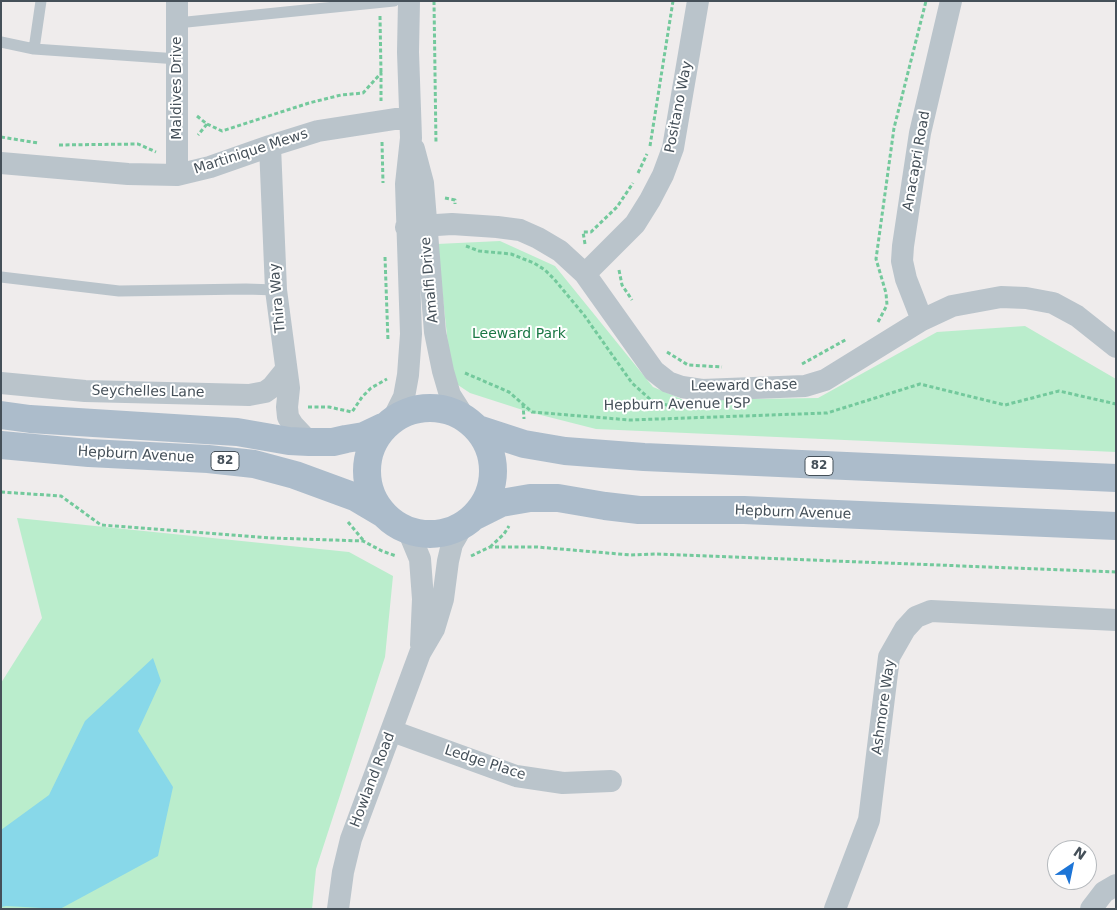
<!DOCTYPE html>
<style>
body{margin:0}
#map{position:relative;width:1117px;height:910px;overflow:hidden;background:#efecec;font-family:"DejaVu Sans",sans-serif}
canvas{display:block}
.frame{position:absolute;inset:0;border:2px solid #455059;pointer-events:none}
.north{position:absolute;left:1047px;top:840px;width:50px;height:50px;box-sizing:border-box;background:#fff;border:1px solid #b5b9bd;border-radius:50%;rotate:34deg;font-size:14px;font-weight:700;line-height:20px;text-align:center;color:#455059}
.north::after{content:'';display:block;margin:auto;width:18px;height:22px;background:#1d75d7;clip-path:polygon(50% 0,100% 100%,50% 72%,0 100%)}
</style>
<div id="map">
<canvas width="1117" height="910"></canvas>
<div class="frame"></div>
<div class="north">N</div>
</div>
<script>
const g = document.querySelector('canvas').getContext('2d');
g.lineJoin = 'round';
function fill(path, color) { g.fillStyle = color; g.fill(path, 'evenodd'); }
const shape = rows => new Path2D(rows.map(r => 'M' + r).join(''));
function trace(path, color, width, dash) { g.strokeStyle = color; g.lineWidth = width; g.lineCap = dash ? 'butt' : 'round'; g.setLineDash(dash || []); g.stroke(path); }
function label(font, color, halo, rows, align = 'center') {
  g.font = font + ' "DejaVu Sans",sans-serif'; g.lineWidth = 4; g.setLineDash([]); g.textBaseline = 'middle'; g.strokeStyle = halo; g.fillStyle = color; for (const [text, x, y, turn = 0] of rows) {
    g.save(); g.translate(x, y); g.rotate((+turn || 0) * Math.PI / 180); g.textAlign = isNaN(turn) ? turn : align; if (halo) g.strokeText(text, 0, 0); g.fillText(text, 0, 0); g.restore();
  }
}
fill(shape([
 [500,241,555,266,653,387,684,400,818,398,937,332,1025,326,1116,379,1116,452,596,429,529,412,470,393,452,381,437,244],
 [17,518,349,552,393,576,385,657,316,869,312,909,1,909,1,683,42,618]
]), '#baedcc');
fill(shape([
 [153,658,161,681,138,731,173,787,158,856,60,909,6,906,1,907,1,830,49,795,85,721]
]), '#88d8e9');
trace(shape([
 [434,1,436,144],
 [380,16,381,73],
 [197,116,207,124,198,135],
 [207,124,222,131,309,103,341,95,363,93,381,73,381,101],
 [1,137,38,143],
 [382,142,383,183],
 [59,145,138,144,156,152],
 [650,146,673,1],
 [638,173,647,154],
 [445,198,455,200,455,204],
 [585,244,583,232,591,232,617,207,633,183],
 [466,246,479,251,511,254,534,263,545,270,554,279,584,315,632,383,652,401,667,405],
 [385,257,388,341],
 [619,270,622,285,632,300],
 [878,322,887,305,886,293,876,259,894,128,926,1],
 [667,352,688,365,722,367],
 [802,364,847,339],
 [465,373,509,392,532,412,630,420,827,413,920,384,1005,405,1059,391,1116,404],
 [523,404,524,419],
 [308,407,329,407,352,412,362,397,371,388,387,379],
 [1,492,61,496,101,525,271,538,363,541,382,551,396,556],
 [348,522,363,540],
 [490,547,504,534,509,526],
 [471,556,490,547,537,547,631,555,657,554,1116,572]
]), '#73c99c', 3, [4, 2.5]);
trace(shape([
 [177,23,394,1],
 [1,42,34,49,178,59],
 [34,49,41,1],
 [1,277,119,291,246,289,276,290]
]), '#bac4cb', 11);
trace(shape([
 [177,1,177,175],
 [270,146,276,290,289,388,287,407,288,417,293,425,309,442],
 [414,149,423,183,435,332,443,371,450,395,464,417],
 [1,163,128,174,177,175,210,167,270,146,318,131,395,119,410,119],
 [406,227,452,224,497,227,520,230,538,238,560,251,585,274,654,371,668,382,682,387,702,390,805,386,825,380,922,320,952,306,1001,297,1026,298,1053,303,1077,316,1116,347],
 [585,274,635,224,650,200,663,175,673,148,698,1],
 [922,320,906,279,902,261,903,246,920,133,951,1],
 [1,383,85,391,249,395,265,392,272,387,285,371],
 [393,419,404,397,408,375,411,334,406,184,411,138,408,52,409,1],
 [408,530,420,559,423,599,421,645],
 [392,731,516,776,563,783,611,781],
 [338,909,343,872,351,839,420,653,434,629,443,599,448,561,452,544,463,525],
 [835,909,869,820,889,657,905,629,916,617,931,611,1116,620],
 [1091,909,1104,892,1116,885]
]), '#bac4cb', 22);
trace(shape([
 '367 471a63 63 0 1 1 126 0a63 63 0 1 1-126 0Z',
 [1,415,30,419,237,432,289,441,309,442,333,442,346,439,364,436,383,427],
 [478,429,524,444,565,451,644,457,1116,478],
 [1,445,89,453,208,459,254,464,295,475,355,497,382,513],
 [475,516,501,503,530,498,558,498,605,506,639,510,744,510,1116,526]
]), '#acbccb', 28);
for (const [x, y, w] of [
 [225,461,28],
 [819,466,28]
]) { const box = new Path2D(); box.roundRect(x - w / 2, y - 9.5, w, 19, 4); g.fillStyle = '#fff'; g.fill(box); trace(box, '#455059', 1); }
label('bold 12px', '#455059', null, [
 ["82",225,461],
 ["82",819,466]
]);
label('14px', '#455059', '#fff', [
 ["Maldives Drive",177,88,-90],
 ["Positano Way",679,107,-79],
 ["Martinique Mews",251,152,-18],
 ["Anacapri Road",917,161,-80],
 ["Amalfi Drive",430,280,-95],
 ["Thira Way",278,298,-95],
 ["Leeward Chase",744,386,-1],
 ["Seychelles Lane",148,392,1],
 ["Hepburn Avenue PSP",677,405,-1],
 ["Hepburn Avenue",136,455,3],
 ["Hepburn Avenue",793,513,2],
 ["Ashmore Way",884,707,-82],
 ["Ledge Place",485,763,18],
 ["Howland Road",373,780,-69]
]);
label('14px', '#197744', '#fff', [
 ["Leeward Park",519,334]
]);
</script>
